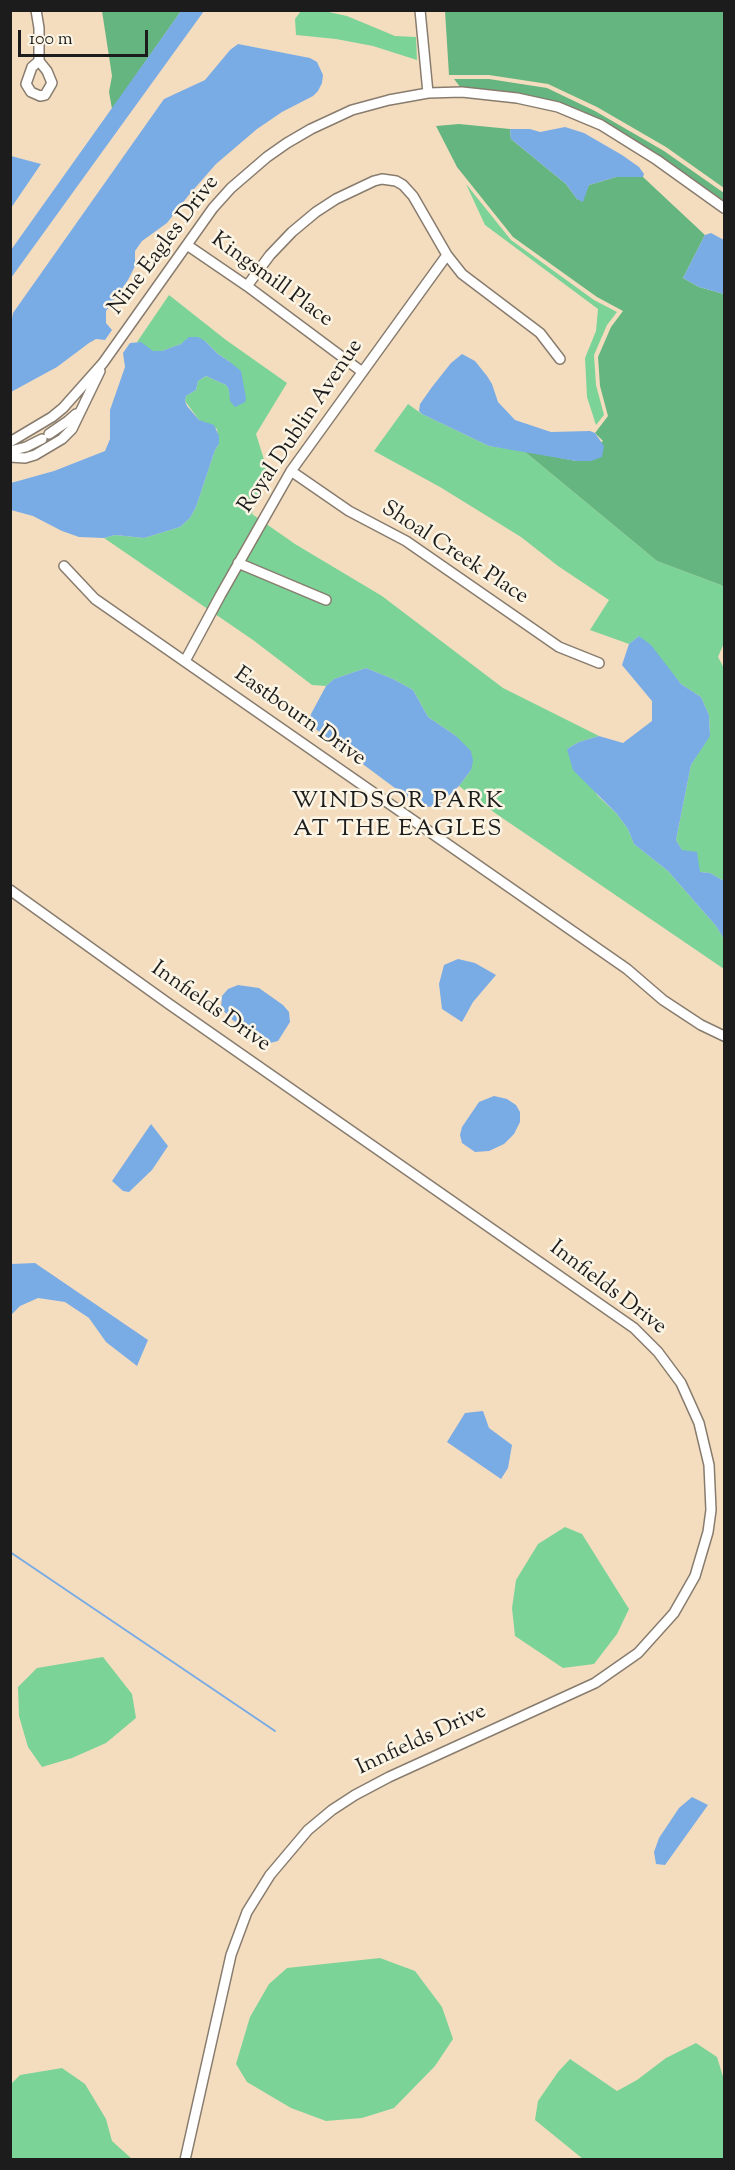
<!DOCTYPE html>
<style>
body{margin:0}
#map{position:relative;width:735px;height:2170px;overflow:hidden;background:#f4ddbf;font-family:"Sorts Mill Goudy",serif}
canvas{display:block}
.frame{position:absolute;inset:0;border:12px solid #1c1c1c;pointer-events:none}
.scale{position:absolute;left:18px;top:30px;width:130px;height:27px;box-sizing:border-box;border:3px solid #1c1c1c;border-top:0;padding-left:8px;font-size:18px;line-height:21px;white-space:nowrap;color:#1c1c1c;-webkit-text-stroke:4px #fcf5e5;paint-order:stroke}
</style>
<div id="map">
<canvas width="735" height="2170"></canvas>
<div class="frame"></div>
<div class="scale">100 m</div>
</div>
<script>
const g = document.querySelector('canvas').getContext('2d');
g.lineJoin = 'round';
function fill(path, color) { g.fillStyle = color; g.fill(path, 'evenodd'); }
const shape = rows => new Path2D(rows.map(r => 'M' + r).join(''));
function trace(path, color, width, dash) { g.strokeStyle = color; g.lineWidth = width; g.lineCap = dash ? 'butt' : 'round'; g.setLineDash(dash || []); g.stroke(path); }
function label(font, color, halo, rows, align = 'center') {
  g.font = font + ' "Sorts Mill Goudy",serif'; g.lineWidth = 5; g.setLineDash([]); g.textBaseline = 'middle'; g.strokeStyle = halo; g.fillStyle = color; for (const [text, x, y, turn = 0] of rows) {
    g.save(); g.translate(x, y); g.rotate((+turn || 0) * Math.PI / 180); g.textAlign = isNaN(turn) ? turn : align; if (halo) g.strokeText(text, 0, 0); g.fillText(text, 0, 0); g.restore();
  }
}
fill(shape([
 [301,11,324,11,347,16,395,36,416,37,417,60,373,46,336,39,296,35,295,19],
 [466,184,511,240,594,300,617,312,607,325,594,355,596,385,604,415,596,425,587,397,585,358,596,331,598,309,485,225],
 [169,295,226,340,287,383,256,434,267,469,252,514,295,544,382,596,503,688,599,736,579,742,567,749,598,796,617,814,628,829,634,844,668,871,716,926,724,939,724,969,495,813,459,786,471,770,456,736,428,717,413,690,393,679,366,668,334,679,326,686,312,685,253,640,104,538,115,535,144,538,180,527,190,518,196,507,215,450,219,444,217,429,199,420,185,401,186,396,196,390,198,381,206,376,226,385,229,390,229,396,230,362,218,354,205,341,189,338,181,344,162,351,153,351,137,342],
 [408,404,422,414,489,446,524,451,657,561,721,585,724,588,724,643,718,657,724,668,724,881,710,873,700,872,682,850,676,840,691,765,710,735,709,715,701,697,681,684,639,636,629,644,590,630,609,600,558,566,521,537,440,487,374,451],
 [565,1527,582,1534,629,1609,617,1634,594,1664,563,1668,515,1636,512,1608,516,1580,538,1544],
 [103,1657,132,1694,136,1718,106,1743,72,1758,42,1767,28,1747,19,1716,18,1687,37,1668],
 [380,1958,415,1971,442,2007,453,2039,435,2066,394,2108,362,2118,326,2121,291,2108,247,2082,236,2064,250,2017,269,1984,287,1968],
 [696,2043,717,2057,724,2080,724,2159,583,2159,535,2120,538,2101,558,2072,570,2059,617,2091,637,2080,666,2058],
 [62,2068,85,2084,106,2119,112,2141,132,2159,11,2159,11,2084,20,2075]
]), '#7bd398');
fill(shape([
 [102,11,181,11,112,109,109,92,112,76],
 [445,11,724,11,724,188,666,147,597,107,548,84,489,75,449,75],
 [454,79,489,79,547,88,595,111,664,151,724,193,724,202,633,139,603,121,580,110,559,103,517,93,461,88],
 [459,124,510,129,511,139,566,184,577,199,582,201,589,185,616,177,643,177,705,235,683,278,699,287,724,294,724,588,721,585,657,561,524,451,576,461,603,441,595,433,608,416,600,386,598,357,611,327,623,311,597,297,513,237,457,167,436,126]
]), '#64b580');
fill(shape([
 [181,11,204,11,11,278,11,250],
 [238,44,310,58,317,62,323,75,322,83,318,91,313,96,282,112,257,129,216,164,188,196,167,223,142,241,135,251,135,266,128,280,106,311,106,323,112,330,105,340,96,339,89,343,57,367,11,392,10,331,13,313,164,99,205,80,230,50],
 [565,127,584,133,622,155,639,167,644,174,643,177,616,177,589,185,583,202,577,199,566,184,511,139,510,129,530,129,540,132],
 [11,156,41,164,11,208,10,156],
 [711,233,724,240,724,294,699,287,683,278,705,235],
 [189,337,198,337,205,341,218,354,230,362,241,371,246,398,245,402,235,407,230,401,229,390,226,385,206,376,198,381,196,390,186,396,185,401,187,406,199,420,214,425,219,436,219,444,215,450,196,507,190,518,180,527,144,538,115,535,104,538,79,537,62,531,33,516,11,510,11,483,54,471,105,451,110,439,110,410,125,367,123,353,130,343,141,342,153,351,162,351,181,344],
 [462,354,475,361,487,376,492,384,498,402,515,420,551,432,590,431,595,433,604,446,602,457,591,461,576,461,489,446,422,414,419,411,420,404,432,387,451,363],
 [639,636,651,645,681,684,701,697,709,715,710,736,691,765,676,840,682,850,697,852,700,872,710,873,724,881,724,939,716,926,668,871,634,844,628,829,617,814,573,770,567,749,579,742,599,736,623,743,652,721,652,701,622,665,629,644],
 [366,668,393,679,413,690,428,717,456,736,471,751,473,761,471,770,459,786,438,806,427,807,411,800,313,727,310,721,311,714,326,686,334,679],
 [458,959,475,963,496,975,473,1002,462,1022,442,1009,439,984,444,965],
 [238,985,259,988,283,1005,289,1012,290,1022,278,1041,270,1043,261,1041,230,1018,221,1008,222,996,228,989],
 [494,1096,507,1099,516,1105,520,1112,520,1122,514,1134,504,1144,489,1151,475,1152,462,1143,460,1135,462,1127,479,1102],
 [151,1124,168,1146,152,1170,129,1192,123,1191,112,1181],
 [35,1263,148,1340,137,1366,106,1342,89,1318,65,1302,38,1298,20,1306,11,1315,11,1264],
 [483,1411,489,1428,512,1445,508,1468,501,1479,447,1442,465,1413],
 [692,1797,708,1805,665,1865,656,1864,654,1852,659,1838,679,1808]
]), '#79abe5');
trace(shape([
 [10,1552,275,1731]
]), '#79abe5', 2);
const street = shape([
 [36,10,39,28,39,61,47,71,52,83,45,95,40,96,31,92,26,84,32,67,39,61],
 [420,10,428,93],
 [187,245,247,286,361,371],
 [247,286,270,255,292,232,316,212,336,199,374,181,382,179,396,181,403,185,413,196,447,255,462,274,540,333,560,359],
 [49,434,68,421,76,414],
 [10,442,52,417,63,408,103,363,213,208,231,188,267,157,287,143,311,129,352,110,389,100,428,93,462,92,517,98,558,107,601,125,657,160,724,208],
 [10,451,26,447,42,439],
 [10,457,25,458,35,455,62,439,72,429,100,371],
 [291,471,349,511,406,541,559,647,599,663],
 [238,563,326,600],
 [64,566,95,599,627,969,663,1000,701,1025,724,1036],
 [185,661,220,596,291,471,447,255],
 [10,890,169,1004,634,1328,658,1352,681,1383,699,1423,709,1465,711,1510,708,1532,695,1576,674,1613,638,1653,595,1683,389,1777,355,1795,332,1810,308,1830,270,1875,247,1912,231,1955,185,2160]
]);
trace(street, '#887c6e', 12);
trace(street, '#fff', 9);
label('22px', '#1c1c1c', '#fcf5e5', [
 ["Nine Eagles Drive",165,246,-53],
 ["Kingsmill Place",271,281,36],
 ["Royal Dublin Avenue",302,427,-56],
 ["Shoal Creek Place",454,554,33],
 ["Eastbourn Drive",299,718,35],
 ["Innfields Drive",210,1008,35],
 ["Innfields Drive",607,1289,37],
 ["Innfields Drive",422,1741,-25]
]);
g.letterSpacing = '1.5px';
label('24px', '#1c1c1c', '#fcf5e5', [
 ["WINDSOR PARK",398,803],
 ["AT THE EAGLES",398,831]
]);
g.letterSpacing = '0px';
</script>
